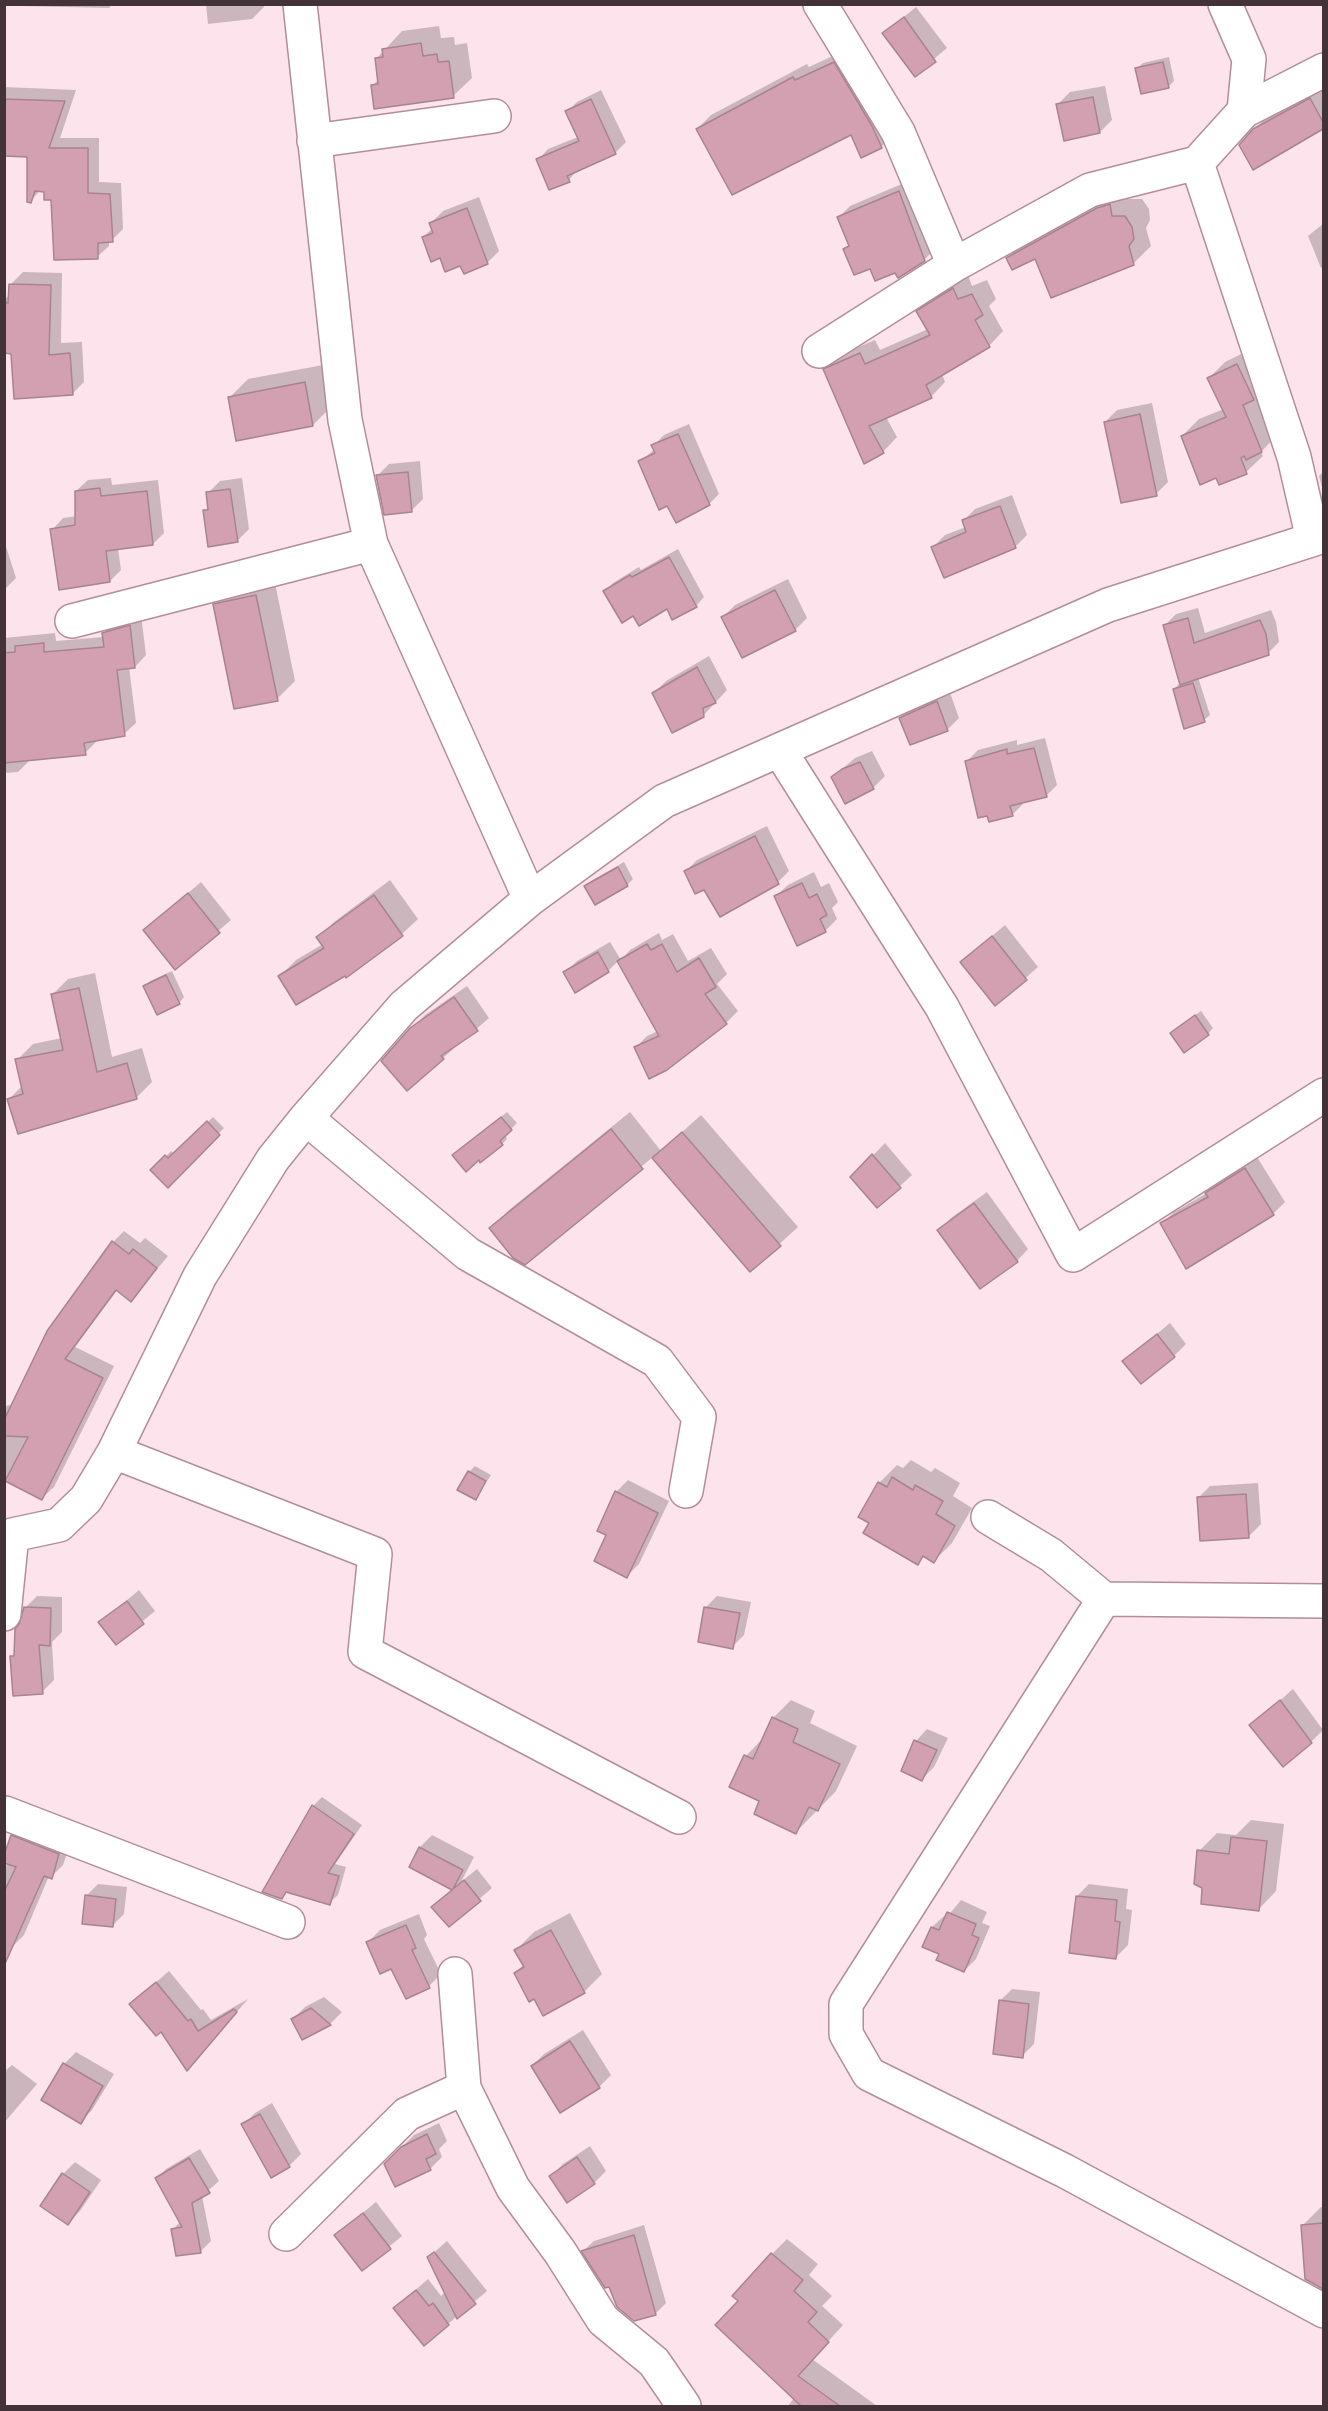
<!DOCTYPE html>
<style>
body{margin:0}
#map{position:relative;width:1328px;height:2411px;overflow:hidden;background:#fde4ec;font-family:Ubuntu,sans-serif}
canvas{display:block}
.frame{position:absolute;inset:0;border:6px solid #433339;pointer-events:none}
</style>
<div id="map">
<canvas width="1328" height="2411"></canvas>
<div class="frame"></div>
</div>
<script>
const g = document.querySelector('canvas').getContext('2d');
g.lineJoin = 'round';
function fill(path, color) { g.fillStyle = color; g.fill(path, 'evenodd'); }
const shape = rows => new Path2D(rows.map(r => 'M' + r).join(''));
function trace(path, color, width, dash) { g.strokeStyle = color; g.lineWidth = width; g.lineCap = dash ? 'butt' : 'round'; g.setLineDash(dash || []); g.stroke(path); }
fill(shape([
 [20,4,113,4,109,8,20,6],
 [206,4,264,4,264,7,252,19,208,24],
 [916,7,947,48,915,75,884,33],
 [439,26,441,38,454,37,455,45,467,43,472,78,453,96,373,85,379,79,376,59,402,31],
 [848,49,896,132,882,146,862,156,851,133,697,129,711,115,807,64,809,67],
 [1169,57,1174,81,1168,87,1137,68,1143,63],
 [1105,86,1112,120,1100,132,1058,104,1070,92],
 [4,87,76,90,60,138,99,138,99,182,121,183,123,229,112,240,109,240,109,246,97,257,46,190,41,190,30,201,28,156,4,155],
 [1322,87,1324,128,1254,168,1254,130,1266,118],
 [601,90,626,142,616,152,578,169,569,180,538,160,548,149,578,137,567,112,577,102],
 [911,180,936,248,924,260,871,267,845,249,850,244,839,217,850,206],
 [1127,188,1129,199,1142,199,1149,209,1150,220,1146,228,1151,246,1134,263,1052,296,1036,257,1008,258,1025,241],
 [479,197,499,251,487,263,461,264,441,256,423,237,433,228,431,223,443,211],
 [1324,223,1324,267,1321,268,1308,236],
 [23,272,62,273,61,343,82,342,84,382,72,394,12,352,4,352,4,300,10,294,11,284],
 [968,275,972,286,987,280,996,299,989,306,1003,331,989,346,942,374,945,382,931,397,886,417,897,437,883,452,825,370,840,355,875,340,880,350,928,329,918,311,933,297],
 [1253,348,1278,434,1261,452,1263,456,1246,472,1217,476,1182,436,1199,419,1224,409,1209,378,1225,362],
 [323,365,331,407,313,425,229,398,248,379],
 [1152,403,1168,482,1156,494,1105,422,1117,410],
 [689,424,719,494,709,504,640,461,655,449,653,446,664,435],
 [420,461,423,499,411,511,377,476,389,464],
 [1324,471,1324,495,1319,476],
 [111,478,112,485,158,480,164,533,153,544,118,548,121,570,110,581,52,530,63,518,77,516,76,491,88,480],
 [242,478,249,529,237,541,205,511,209,506,208,493,220,481],
 [1012,495,1027,535,1015,547,933,547,945,535,966,527,963,521,975,509],
 [4,540,16,578,4,590],
 [678,549,704,597,696,606,667,607,633,614,605,591,613,583,639,567,641,570],
 [274,578,295,681,277,699,214,605,233,586],
 [788,579,807,618,795,630,723,617,735,605],
 [1198,608,1205,633,1271,610,1276,622,1279,642,1268,653,1198,677,1210,715,1204,720,1174,689,1180,683,1165,625,1176,614],
 [141,615,146,655,135,667,129,667,136,723,124,734,96,739,96,742,85,753,30,760,18,772,4,773,4,638,55,633,56,641,104,637,104,633,115,621],
 [709,656,727,690,703,716,654,693,666,681],
 [949,690,959,718,947,730,901,718,913,706],
 [1045,738,1057,785,1046,796,1022,801,1023,804,1012,815,967,761,978,750,1017,740,1017,745],
 [872,751,885,776,873,788,833,777,855,758],
 [767,826,789,871,778,882,705,888,686,871,697,860],
 [624,862,633,879,627,885,595,903,586,887,591,881],
 [814,872,821,887,829,883,838,902,832,908,837,919,825,931,776,896,788,885],
 [390,880,418,919,402,934,346,976,345,974,280,976,296,960,323,944,318,938,334,922],
 [201,882,231,920,175,968,145,930],
 [1005,925,1038,967,996,1004,962,962],
 [659,933,662,940,673,934,688,961,711,948,727,974,717,984,738,1011,726,1023,666,1069,636,1047,647,1036,658,1031,618,961,608,971,565,973,577,961,610,942,621,960,630,950],
 [172,971,184,997,179,1003,145,987,150,981],
 [95,973,112,1057,142,1048,152,1082,137,1097,19,1132,9,1099,23,1085,17,1060,33,1044,62,1038,53,994,68,979],
 [467,986,489,1018,443,1058,412,1028,425,1015],
 [1201,1011,1213,1028,1208,1034,1177,1028],
 [507,1112,517,1123,505,1135,507,1139,502,1144,460,1150],
 [630,1112,661,1151,701,1115,798,1227,751,1270,653,1157,525,1263,491,1228,509,1210],
 [213,1117,224,1128,168,1186,153,1170,171,1151,175,1154],
 [885,1143,912,1175,900,1186,852,1177],
 [1257,1157,1285,1202,1273,1214,1186,1267,1162,1224,1174,1212,1207,1193,1219,1181],
 [987,1192,1028,1249,1017,1261,939,1230,951,1218],
 [124,1231,140,1243,145,1238,168,1256,131,1300,118,1289,75,1347,114,1366,54,1487,42,1498,4,1479,4,1408,8,1405,13,1406,113,1242],
 [1170,1323,1186,1344,1174,1356,1124,1361],
 [911,1460,931,1472,935,1468,960,1483,953,1496,972,1508,952,1543,934,1561,925,1556,918,1563,871,1522,879,1483,897,1465,903,1468],
 [475,1466,491,1475,476,1498,469,1472],
 [628,1480,669,1501,639,1564,627,1576,609,1535,616,1492],
 [1258,1483,1261,1524,1249,1536,1198,1498,1210,1486],
 [139,1590,155,1611,116,1643,100,1623],
 [37,1596,62,1597,62,1632,52,1642,54,1680,42,1692,12,1657,16,1653,25,1608],
 [717,1596,751,1602,744,1635,732,1647,705,1608],
 [1293,1689,1323,1730,1311,1742,1251,1726],
 [791,1700,815,1711,810,1723,857,1746,836,1791,796,1832,761,1801,746,1756,764,1737,773,1718],
 [927,1729,948,1738,934,1767,922,1779,916,1741],
 [322,1797,362,1825,335,1864,346,1867,338,1895,329,1903,288,1891,281,1898,264,1891,313,1806],
 [1251,1820,1284,1824,1276,1891,1258,1910,1204,1887,1199,1851,1217,1833,1236,1835],
 [24,1824,71,1842,63,1865,51,1877,49,1876,24,1935,12,1947,4,1943,4,1871,8,1863,12,1836],
 [432,1835,474,1857,461,1882,477,1869,492,1888,449,1925,433,1907,453,1889,411,1866,420,1847],
 [98,1884,127,1887,124,1914,112,1926,86,1896],
 [1089,1884,1128,1889,1126,1909,1132,1910,1128,1945,1116,1957,1077,1896],
 [961,1900,987,1912,982,1923,990,1926,976,1959,964,1971,941,1953,924,1946,932,1927,944,1916,947,1917],
 [570,1913,602,1974,584,1992,534,1997,515,1973,524,1964,516,1950,534,1932],
 [419,1914,427,1935,424,1939,441,1974,429,1986,392,1967,368,1942,380,1930],
 [169,1971,201,2010,203,2009,211,2020,248,1999,187,2069,162,2029,131,2004],
 [1012,1989,1040,1992,1034,2044,1022,2056,1000,2001],
 [324,1997,342,2012,330,2024,303,2038,293,2019,305,2007],
 [583,2030,611,2075,599,2087,532,2066,544,2054],
 [76,2052,114,2074,92,2110,80,2122,43,2099,64,2064],
 [12,2065,37,2084,4,2123,4,2072],
 [272,2103,301,2154,289,2166,243,2125,255,2113],
 [439,2123,447,2141,439,2149,442,2157,430,2169,385,2164,414,2135],
 [590,2146,606,2171,594,2183,568,2200,551,2176,563,2164],
 [200,2149,219,2181,202,2196,211,2241,201,2251,177,2254,172,2230,181,2221,156,2179,166,2169],
 [75,2162,101,2180,80,2211,68,2223,63,2174],
 [376,2202,402,2236,362,2269,336,2235],
 [1321,2207,1324,2207,1324,2265,1305,2266,1302,2226],
 [644,2225,666,2303,655,2314,610,2285,583,2251,594,2241],
 [787,2239,818,2264,809,2275,832,2296,822,2306,843,2325,812,2359,877,2406,788,2406,794,2398,740,2301,772,2254],
 [447,2241,487,2291,448,2324,395,2308,428,2279,441,2296,445,2292,429,2257]
]), '#0003');
const building = shape([
 [904,17,936,62,915,77,882,33,904,17],
 [421,43,423,56,437,54,438,62,449,61,454,98,374,109,371,85,378,84,375,58,383,57,382,49,421,43],
 [834,62,872,126,882,148,861,158,851,135,732,195,696,129,793,77,795,80,834,62],
 [1163,62,1169,88,1141,94,1135,68,1163,62],
 [1093,97,1100,133,1064,141,1056,104,1093,97],
 [1310,98,1323,122,1323,129,1253,170,1239,145,1253,129,1310,98],
 [4,99,65,101,49,148,88,148,88,193,110,194,113,242,98,243,98,259,54,260,51,200,44,200,44,192,35,191,31,203,27,202,27,157,4,156,4,99],
 [591,99,616,154,567,176,570,182,549,190,536,159,579,141,565,111,591,99],
 [899,191,925,261,898,278,895,273,875,281,870,269,854,275,843,249,849,246,837,217,899,191],
 [1110,204,1112,216,1125,216,1132,227,1134,239,1129,246,1134,265,1051,298,1035,259,1012,270,1006,258,1097,208,1110,204],
 [467,208,488,264,464,274,460,266,445,272,440,258,431,262,422,237,433,233,429,223,467,208],
 [9,284,51,285,49,355,70,353,73,395,14,399,11,354,4,353,4,302,8,303,9,284],
 [953,288,958,299,972,294,983,315,975,320,990,347,926,385,932,398,869,426,884,453,864,464,823,369,860,353,865,364,930,335,916,311,953,288],
 [1237,364,1254,400,1243,405,1262,452,1246,460,1244,456,1241,458,1247,474,1219,485,1216,478,1200,485,1181,436,1226,417,1207,378,1237,364],
 [305,382,313,426,236,441,228,397,305,382],
 [1140,414,1157,496,1121,503,1104,422,1140,414],
 [678,434,710,505,676,523,667,506,659,510,638,461,655,453,651,445,678,434],
 [408,472,412,512,384,515,376,475,408,472],
 [100,488,101,496,147,491,153,545,106,551,110,582,59,590,50,529,75,525,75,491,100,488],
 [230,489,238,542,208,547,203,510,208,510,206,492,230,489],
 [1000,506,1016,548,944,578,931,547,966,532,962,520,1000,506],
 [669,557,697,607,672,620,667,609,639,626,633,616,622,623,603,591,630,575,632,577,669,557],
 [775,590,796,631,742,658,721,617,775,590],
 [256,595,278,701,234,709,213,604,256,595],
 [1188,618,1194,643,1260,620,1266,634,1269,655,1180,685,1163,625,1188,618],
 [130,625,135,668,117,670,125,736,84,743,86,755,4,763,4,653,15,652,15,646,44,643,44,652,104,647,102,633,130,625],
 [697,667,716,703,703,708,704,717,672,733,652,693,697,667],
 [1193,683,1205,722,1184,729,1173,689,1193,683],
 [937,701,948,731,910,745,899,718,937,701],
 [1034,748,1047,797,1010,806,1013,816,989,822,987,816,978,818,965,761,1007,749,1007,754,1034,748],
 [860,762,874,789,845,804,831,777,842,769,860,762],
 [755,836,779,884,720,917,704,890,695,894,684,871,755,836],
 [618,867,628,886,595,905,584,886,618,867],
 [802,883,809,898,817,894,827,915,820,919,826,932,797,946,774,896,802,883],
 [188,893,220,933,175,970,143,930,188,893],
 [374,895,403,936,346,978,345,976,296,1005,278,976,324,948,316,937,374,895],
 [992,936,1027,980,995,1006,960,962,992,936],
 [647,944,651,950,662,944,677,972,699,958,716,987,705,994,727,1024,667,1070,649,1079,634,1047,659,1036,617,961,647,944],
 [598,952,609,972,575,993,563,972,598,952],
 [166,975,180,1004,157,1015,143,986,166,975],
 [79,988,97,1072,127,1063,137,1099,18,1134,7,1099,23,1094,15,1059,63,1050,51,994,79,988],
 [454,997,478,1031,441,1056,444,1059,407,1091,381,1061,410,1028,454,997],
 [1195,1015,1209,1035,1184,1053,1170,1033,1195,1015],
 [501,1117,512,1130,500,1141,503,1145,480,1163,479,1160,466,1172,452,1155,501,1117],
 [207,1121,220,1135,168,1188,150,1170,165,1155,168,1158,207,1121],
 [611,1129,643,1169,525,1265,513,1258,489,1228,611,1129],
 [682,1132,781,1246,750,1272,652,1158,682,1132],
 [872,1154,901,1188,877,1208,850,1177,872,1154],
 [1245,1168,1274,1215,1186,1269,1160,1223,1208,1197,1205,1193,1245,1168],
 [974,1203,1018,1262,980,1289,937,1230,974,1203],
 [112,1241,129,1254,133,1249,157,1268,131,1302,116,1290,65,1359,103,1378,42,1500,5,1481,28,1437,4,1436,4,1420,47,1331,112,1241],
 [1157,1334,1175,1357,1141,1384,1122,1361,1157,1334],
 [468,1471,486,1481,476,1500,457,1490,468,1471],
 [892,1477,913,1490,915,1485,943,1501,936,1514,955,1526,934,1563,923,1556,918,1565,863,1533,869,1523,858,1517,878,1482,887,1487,892,1477],
 [615,1491,658,1513,627,1578,594,1561,606,1535,597,1531,615,1491],
 [1246,1494,1249,1538,1200,1541,1197,1497,1246,1494],
 [127,1601,144,1624,116,1645,98,1622,127,1601],
 [24,1607,51,1608,50,1646,39,1645,43,1694,13,1696,10,1656,14,1656,15,1629,19,1624,24,1607],
 [704,1607,740,1613,733,1649,698,1642,704,1607],
 [1280,1700,1312,1743,1283,1767,1249,1725,1280,1700],
 [772,1717,798,1729,793,1742,840,1764,818,1811,809,1807,796,1834,754,1814,759,1801,729,1787,744,1755,753,1759,772,1717],
 [914,1740,937,1750,922,1781,901,1771,914,1740],
 [312,1805,354,1834,328,1873,339,1876,330,1905,286,1892,282,1899,262,1892,312,1805],
 [11,1835,59,1854,52,1879,44,1876,4,1966,4,1892,16,1867,4,1863,4,1855,11,1835],
 [1231,1837,1267,1841,1259,1911,1201,1904,1202,1888,1194,1884,1197,1850,1229,1854,1231,1837],
 [419,1847,463,1870,453,1889,464,1880,481,1901,449,1927,431,1907,452,1890,409,1867,419,1847],
 [85,1895,116,1899,113,1927,82,1924,85,1895],
 [1076,1896,1117,1900,1115,1921,1120,1922,1116,1959,1069,1953,1076,1896],
 [947,1912,976,1924,972,1935,979,1938,964,1972,936,1960,939,1954,922,1947,931,1927,939,1930,947,1912],
 [406,1925,416,1948,412,1950,430,1988,406,1999,391,1969,380,1974,366,1942,406,1925],
 [551,1930,585,1993,543,2016,534,1999,529,2002,514,1973,524,1967,514,1950,551,1930],
 [156,1982,188,2021,191,2019,198,2031,234,2009,237,2012,187,2071,161,2032,156,2036,129,2004,156,1982],
 [999,2000,1029,2004,1023,2058,993,2054,999,2000],
 [311,2008,331,2025,302,2040,291,2019,311,2008],
 [570,2041,600,2088,560,2113,531,2066,570,2041],
 [63,2063,103,2086,81,2124,41,2100,63,2063],
 [260,2114,290,2167,271,2178,241,2124,260,2114],
 [427,2134,436,2154,426,2159,431,2170,395,2187,384,2164,401,2147,427,2134],
 [577,2157,595,2184,567,2203,549,2176,577,2157],
 [189,2158,210,2193,192,2203,201,2253,176,2256,171,2229,182,2227,155,2178,189,2158],
 [62,2173,90,2192,68,2225,40,2206,62,2173],
 [363,2213,391,2249,362,2271,334,2235,363,2213],
 [1323,2223,1323,2289,1305,2279,1301,2225,1323,2223],
 [634,2235,656,2315,634,2321,617,2307,609,2287,605,2288,581,2251,634,2235],
 [434,2252,476,2304,457,2319,427,2257,434,2252],
 [771,2253,803,2280,794,2291,817,2312,808,2322,829,2342,798,2376,840,2406,801,2406,715,2325,738,2301,732,2296,771,2253],
 [416,2290,429,2306,433,2303,449,2325,424,2346,393,2308,416,2290]
]);
fill(building, '#d2a0b1');
trace(building, '#a88390', 1.5);
const minor = shape([
 [300,4,345,420,371,544,530,899],
 [820,4,898,132,954,265],
 [1225,4,1249,59,1244,111],
 [314,141,494,116],
 [1197,163,1294,457,1313,539],
 [819,351,954,265,1090,190,1197,163,1244,111,1324,70],
 [72,621,371,544],
 [780,751,942,1007,1073,1255,1324,1095],
 [306,1118,468,1254,657,1361,699,1417,686,1491],
 [114,1452,375,1554,365,1652,679,1817],
 [988,1517,1051,1555,1104,1599,1324,1601],
 [1104,1599,846,2004,846,2034,869,2074,1065,2171,1324,2311],
 [4,1614,12,1535,59,1525,86,1499,114,1452,200,1276,273,1159,306,1118,404,1006,530,899,664,801,1108,605,1324,536],
 [5,1813,288,1922],
 [455,1974,464,2088,513,2188,560,2252,603,2320,654,2362,684,2406],
 [286,2234,407,2114,464,2088]
]);
trace(minor, '#b38d9a', 36);
trace(minor, '#fff', 33);
</script>
